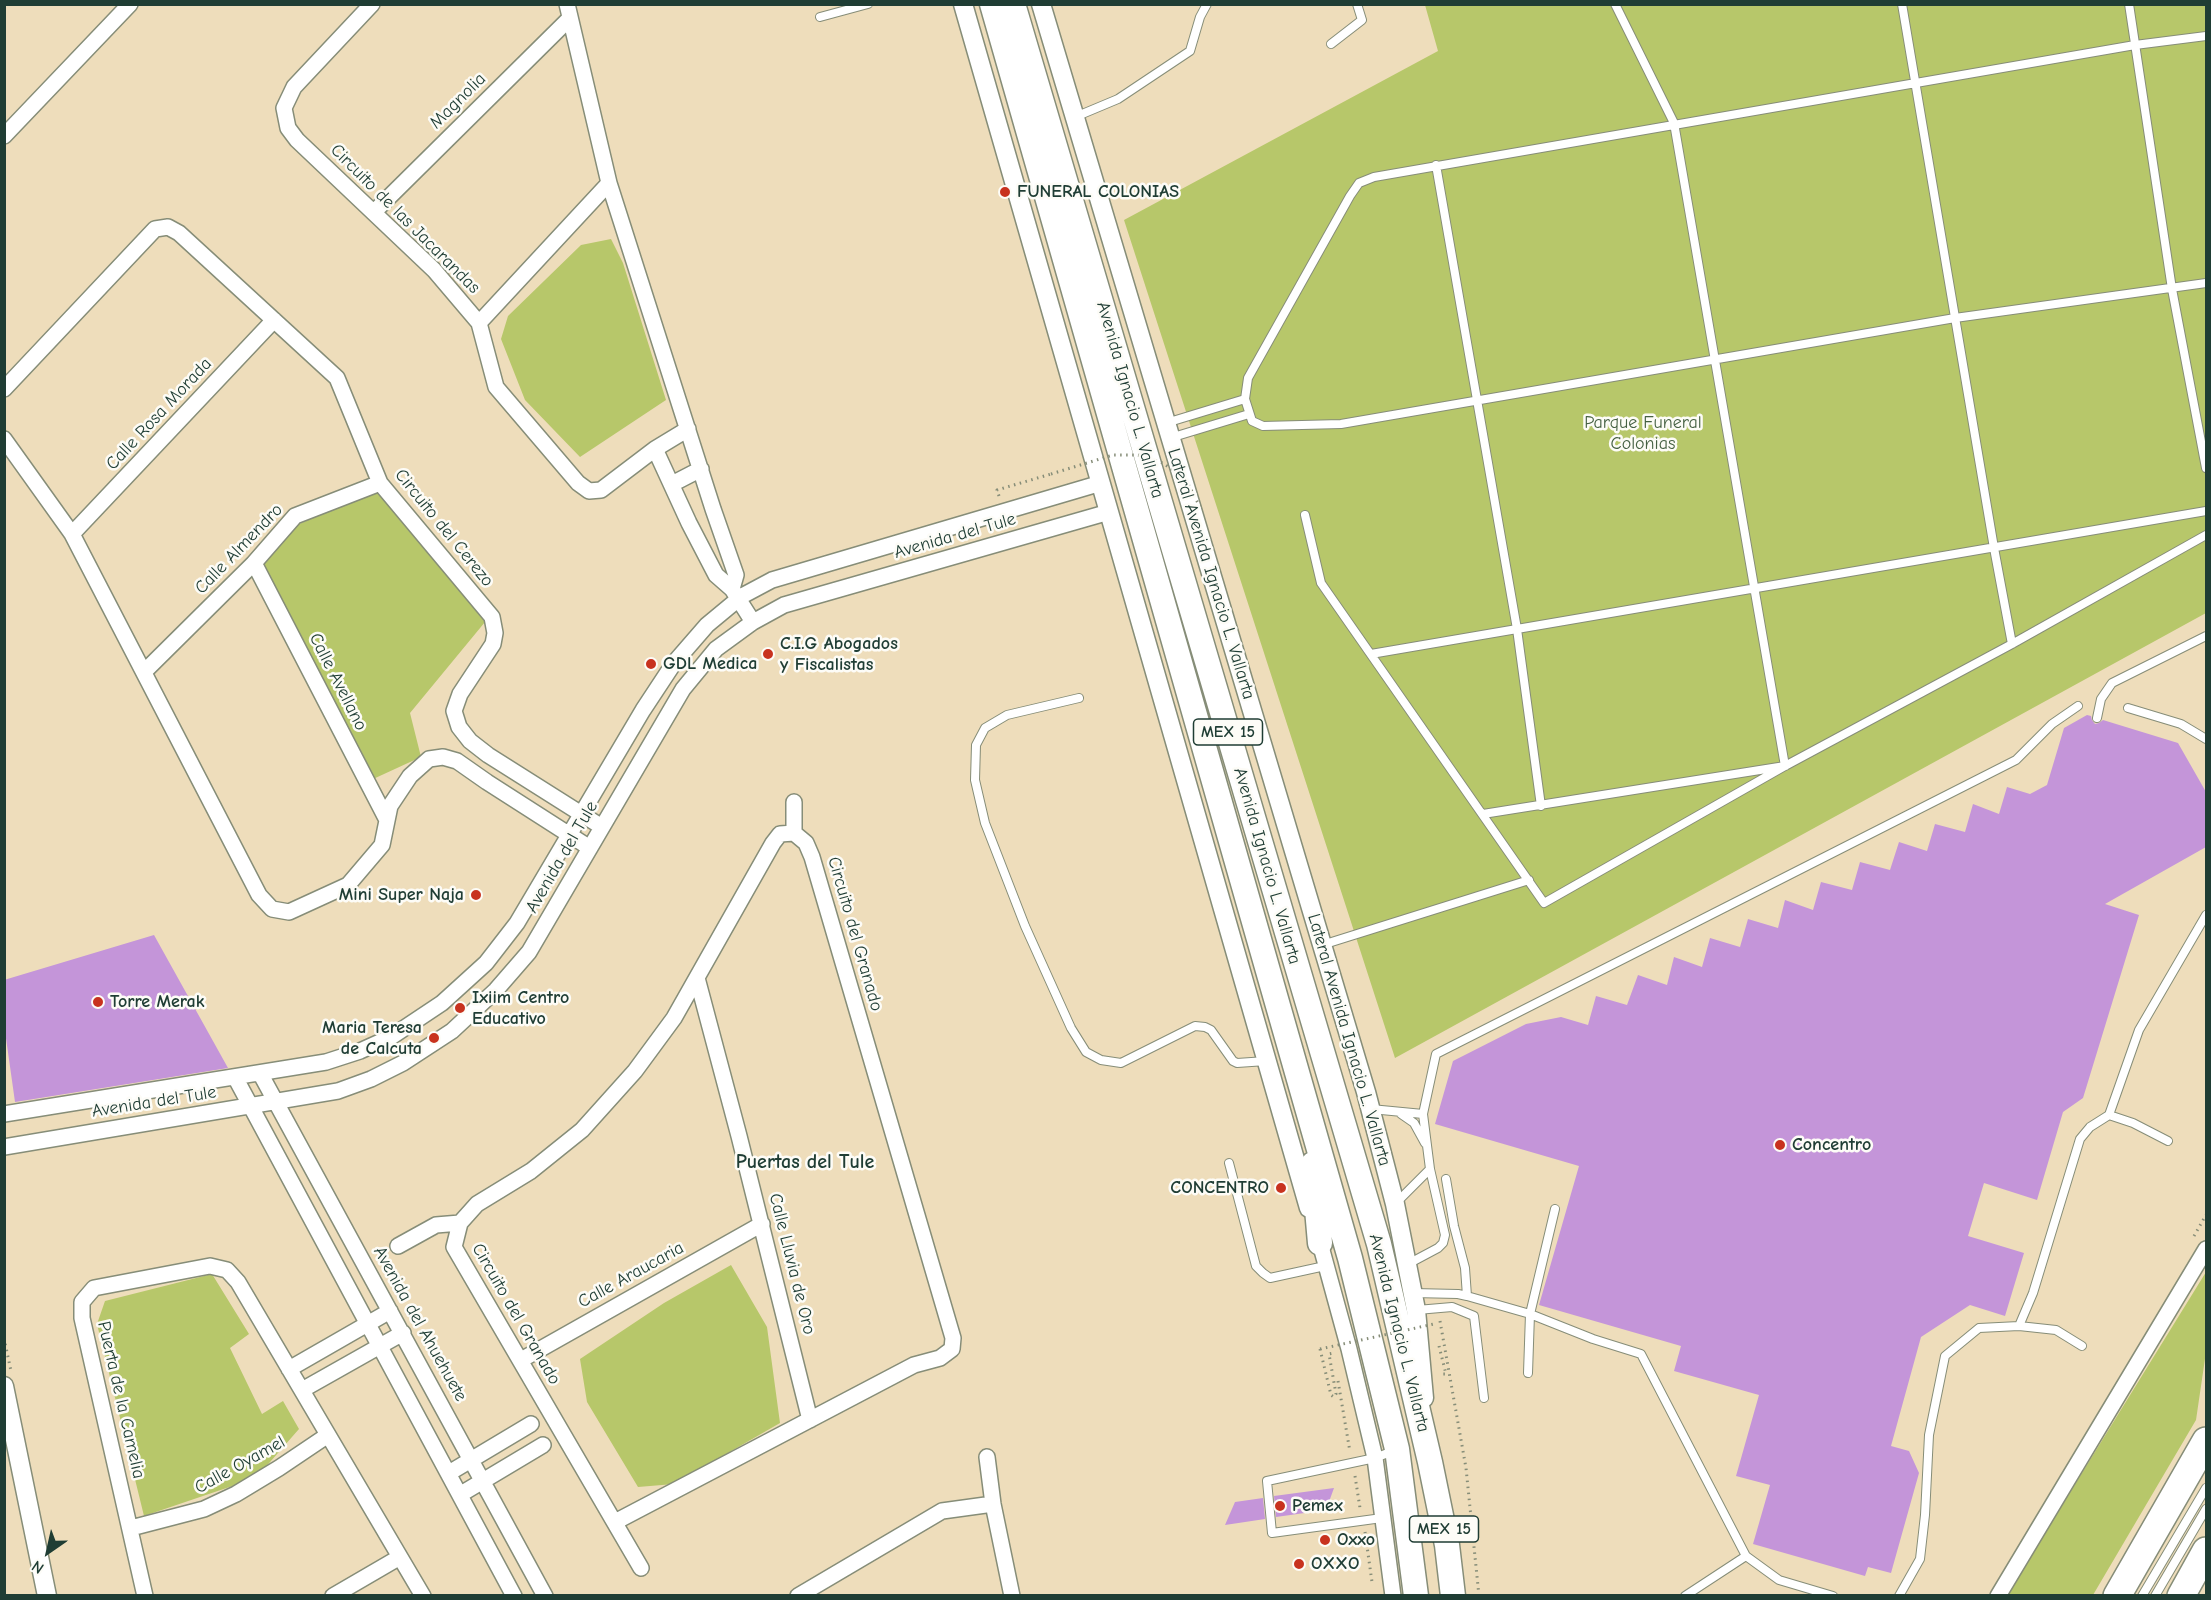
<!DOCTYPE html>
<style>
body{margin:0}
#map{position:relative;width:2211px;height:1600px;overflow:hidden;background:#edb;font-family:"Comic Neue",sans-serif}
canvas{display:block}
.frame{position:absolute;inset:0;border:6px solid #1f3d34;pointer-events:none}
.north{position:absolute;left:18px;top:1522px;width:60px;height:60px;-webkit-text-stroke:4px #fdfcf7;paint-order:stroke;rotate:214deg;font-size:16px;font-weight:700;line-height:24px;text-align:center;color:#1f3d34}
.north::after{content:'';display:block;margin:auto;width:21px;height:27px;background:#1f3d34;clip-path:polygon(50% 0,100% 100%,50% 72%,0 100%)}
</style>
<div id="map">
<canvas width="2211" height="1600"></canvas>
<div class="frame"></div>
<div class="north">N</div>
</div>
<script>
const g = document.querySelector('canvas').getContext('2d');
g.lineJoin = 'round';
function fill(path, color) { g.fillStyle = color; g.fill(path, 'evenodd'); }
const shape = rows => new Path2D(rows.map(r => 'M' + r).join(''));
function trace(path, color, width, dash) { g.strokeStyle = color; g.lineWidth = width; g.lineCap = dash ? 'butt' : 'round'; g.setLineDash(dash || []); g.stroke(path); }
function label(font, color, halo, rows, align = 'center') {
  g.font = font + ' "Comic Neue",sans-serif'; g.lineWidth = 5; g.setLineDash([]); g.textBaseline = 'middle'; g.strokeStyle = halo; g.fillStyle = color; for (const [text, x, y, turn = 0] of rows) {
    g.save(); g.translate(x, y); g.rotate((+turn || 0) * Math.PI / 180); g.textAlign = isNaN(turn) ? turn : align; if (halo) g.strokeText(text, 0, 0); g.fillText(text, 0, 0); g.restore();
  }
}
fill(shape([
 [1425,5,2206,5,2206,613,1395,1058,1124,220,1438,51],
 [611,239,623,263,666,400,580,457,525,400,501,339,508,316,581,245],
 [378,489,485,622,410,713,421,757,371,780,261,565,297,525],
 [731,1265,767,1327,780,1423,674,1484,638,1487,587,1402,580,1359,664,1303],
 [2206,1272,2206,1352,2196,1420,2093,1595,2006,1596],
 [212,1274,249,1334,230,1348,262,1414,283,1401,299,1429,256,1478,144,1516,97,1324,105,1301]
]), '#b7c76a');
fill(shape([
 [2087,715,2091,716,2092,720,2095,724,2099,723,2103,720,2178,743,2206,792,2206,847,2105,904,2139,915,2083,1098,2063,1112,2037,1200,1984,1183,1968,1236,2024,1253,2005,1316,1970,1305,1921,1337,1891,1446,1909,1451,1919,1473,1891,1573,1868,1567,1865,1576,1753,1544,1770,1485,1736,1476,1759,1395,1674,1371,1681,1346,1539,1305,1579,1166,1435,1124,1453,1061,1526,1024,1561,1017,1588,1025,1596,996,1627,1005,1638,975,1667,985,1674,957,1702,967,1710,938,1740,947,1748,919,1778,928,1785,900,1813,910,1821,882,1852,890,1860,862,1890,870,1899,842,1927,851,1935,824,1965,832,1973,804,1999,814,2007,787,2030,794,2047,785,2064,728],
 [154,935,228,1068,15,1102,4,1024,4,980],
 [1334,1488,1326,1510,1276,1517,1274,1496],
 [1263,1498,1265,1519,1225,1525,1235,1502]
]), '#c495d9');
const service = shape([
 [1902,4,1994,548,2012,644],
 [2129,4,2172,289,2206,468],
 [820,17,868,4],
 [2206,36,2135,45,1374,177,1359,183,1350,196,1248,378,1245,399,1252,421,1263,426,1341,424,1955,318,2206,283],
 [1331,44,1362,20,1357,4],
 [1075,117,1118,99,1190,51,1200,17,1207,4],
 [1436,165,1517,629,1541,806],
 [1166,423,1245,399],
 [1170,438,1249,414],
 [1305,515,1321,583,1544,903,1785,766,2012,644,2206,535],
 [1371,654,2206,511],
 [1079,698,1007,715,985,728,976,745,975,780,985,823,1025,926,1071,1028,1086,1052,1101,1060,1121,1063,1195,1026,1205,1027,1211,1030,1233,1061,1237,1063,1266,1061],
 [2128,708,2181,724,2206,739],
 [2097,718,2101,699,2112,683,2206,636],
 [1483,814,1785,766,1674,123,1615,4],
 [1322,945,1529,880],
 [1371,1109,1423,1114],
 [1401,1114,1414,1123,1425,1143],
 [2109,1115,2133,1123,2168,1141],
 [1229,1163,1256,1266,1263,1273,1270,1278,1325,1266],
 [1446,1179,1454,1226,1465,1268,1467,1296],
 [1395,1204,1430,1169,1423,1114,1436,1054,2016,760,2052,724,2078,706],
 [1408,1264,1438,1248,1443,1243,1445,1235,1430,1169],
 [1413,1293,1458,1294,1467,1296,1530,1314,1593,1339,1641,1354,1746,1556,1779,1580,1833,1596],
 [1417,1310,1452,1307,1474,1316,1484,1398],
 [2019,1326,2033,1293,2080,1139,2090,1127,2109,1115,2139,1030,2206,915],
 [1528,1373,1530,1314,1555,1209],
 [1382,1518,1272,1533,1267,1481,1375,1458,1393,1451],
 [1685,1596,1746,1556],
 [1899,1596,1920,1559,1925,1515,1929,1435,1945,1356,1979,1328,2019,1326,2056,1330,2082,1346],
 [2142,1596,2206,1488],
 [2155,1596,2206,1509]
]);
const minor = shape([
 [372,4,294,87,284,108,288,128,297,140,434,270,479,323,496,387,578,483,589,491,601,490,655,449,688,429],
 [567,4,609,183,713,509,736,575,732,589],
 [4,136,130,4],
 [374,212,570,18],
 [479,323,609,183],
 [4,389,155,229,168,227,179,233,337,378,380,483,492,617,495,633,493,644,460,694,454,711,459,727,470,741,488,755,602,827],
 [4,439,72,534,259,895,272,909,289,912,348,885,382,845,390,806,410,776,429,759,443,757,457,761,487,782,590,848],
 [655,449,689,523,716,575,732,589,753,622],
 [672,484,701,469],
 [72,534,274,320],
 [254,563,387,820],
 [144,672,254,563,295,516,380,483],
 [794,833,794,802],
 [697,978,739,1136,810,1420],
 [260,1073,545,1596],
 [235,1077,514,1596],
 [4,1114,326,1062,360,1051,391,1037,442,1003,486,963,517,923,643,710,674,663,707,625,742,596,772,580,1101,483],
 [4,1147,338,1091,371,1079,403,1063,452,1031,496,990,529,952,683,689,716,649,753,622,784,605,1109,512],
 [1320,1243,1349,1349,1375,1458,1393,1596],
 [398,1246,436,1225,460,1223],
 [521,1360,762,1224],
 [289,1369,390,1311],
 [302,1390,403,1333],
 [987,1457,993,1504,1012,1596],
 [449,1473,531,1424],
 [461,1494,543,1445],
 [615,1522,914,1365,940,1358,952,1349,953,1338,812,857,806,843,794,833,780,834,773,843,674,1018,635,1071,582,1130,531,1171,477,1204,460,1223,454,1247,641,1568],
 [131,1528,204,1509,236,1494,279,1468,328,1435],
 [145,1596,82,1318,82,1302,94,1288,210,1266,227,1270,238,1282,423,1596],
 [333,1596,400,1557],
 [798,1596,942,1511,993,1504],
 [1998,1596,2206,1249]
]);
const tertiary = shape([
 [963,4,1309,1208],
 [1041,4,1366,1092,1395,1204,1416,1310,1424,1398],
 [4,1386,47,1596]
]);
const trunk = shape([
 [992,4,1350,1258,1397,1449,1416,1596],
 [1013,4,1379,1244,1430,1462,1447,1545,1453,1596],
 [1313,1164,1320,1243]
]);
const motorway = shape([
 [2117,1596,2206,1441],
 [2181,1596,2206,1551]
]);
trace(service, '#868d78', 10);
trace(minor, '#868d78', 18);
trace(tertiary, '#868d78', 21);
trace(trunk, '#868d78', 27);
trace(motorway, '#868d78', 30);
trace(shape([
 [999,496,997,490,1051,474],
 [2194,1236,2206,1215],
 [1440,1321,1466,1468,1479,1596],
 [4,1338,11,1371],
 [1439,1346,1446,1374,1442,1374,1441,1372],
 [1320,1349,1331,1395,1334,1397,1336,1394,1329,1354,1334,1353],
 [1338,1381,1350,1452],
 [1355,1476,1360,1508],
 [1365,1532,1372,1582]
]), '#868d78', 3, [1.5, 4.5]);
trace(service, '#fff', 8);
trace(minor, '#fff', 15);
trace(tertiary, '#fff', 18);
trace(trunk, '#fff', 24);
trace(motorway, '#fff', 27);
trace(shape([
 [1051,474,1113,455,1138,455,1163,463,1186,480,1200,507],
 [1320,1349,1434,1324]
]), '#868d78', 3, [1.5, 4.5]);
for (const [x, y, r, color] of [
 [1005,192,6,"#c8321e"],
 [768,654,6,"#c8321e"],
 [651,664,6,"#c8321e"],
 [476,895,6,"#c8321e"],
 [98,1002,6,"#c8321e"],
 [460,1008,6,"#c8321e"],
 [434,1038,6,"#c8321e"],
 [1780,1145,6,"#c8321e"],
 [1281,1188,6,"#c8321e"],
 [1280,1506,6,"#c8321e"],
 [1325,1540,6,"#c8321e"],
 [1299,1564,6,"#c8321e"]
]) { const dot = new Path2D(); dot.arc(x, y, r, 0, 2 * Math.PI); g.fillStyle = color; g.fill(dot); trace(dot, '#fdfcf7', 2); }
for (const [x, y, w] of [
 [1228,732,69],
 [1444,1529,69]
]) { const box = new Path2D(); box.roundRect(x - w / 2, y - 13, w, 26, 4.5); g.fillStyle = '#fdfcf7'; g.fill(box); trace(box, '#1f3d34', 1.5); }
label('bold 16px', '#1f3d34', null, [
 ["MEX 15",1228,732],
 ["MEX 15",1444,1529]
]);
label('18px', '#1f3d34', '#fdfcf7', [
 ["Magnolia",458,101,-45],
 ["Circuito de las Jacarandas",405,219,45],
 ["Avenida Ignacio L. Vallarta",1130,400,74],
 ["Calle Rosa Morada",159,414,-47],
 ["Circuito del Cerezo",444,528,51],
 ["Avenida del Tule",955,536,-16],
 ["Calle Almendro",239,549,-46],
 ["Lateral Avenida Ignacio L. Vallarta",1211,574,73],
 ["Calle Avellano",338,682,63],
 ["Avenida del Tule",562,857,-60],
 ["Avenida Ignacio L. Vallarta",1267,866,74],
 ["Circuito del Granado",855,934,74],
 ["Lateral Avenida Ignacio L. Vallarta",1349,1040,74],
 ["Avenida del Tule",154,1102,-9],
 ["Calle Lluvia de Oro",792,1264,76],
 ["Calle Araucaria",631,1275,-29],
 ["Circuito del Granado",516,1314,60],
 ["Avenida del Ahuehuete",420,1324,61],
 ["Avenida Ignacio L. Vallarta",1399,1333,76],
 ["Puerta de la Camelia",121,1400,77],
 ["Calle Oyamel",240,1465,-29]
]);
label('bold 18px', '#1f3d34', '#fdfcf7', [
 ["FUNERAL COLONIAS",1017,192],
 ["C.I.G Abogados",780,644],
 ["y Fiscalistas",780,665],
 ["GDL Medica",663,664],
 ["Mini Super Naja",464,895,"right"],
 ["Ixiim Centro",472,998],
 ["Educativo",472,1019],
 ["Torre Merak",110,1002],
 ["Maria Teresa",422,1028,"right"],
 ["de Calcuta",422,1049,"right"],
 ["Concentro",1792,1145],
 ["CONCENTRO",1269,1188,"right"],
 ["Pemex",1292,1506],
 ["Oxxo",1337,1540],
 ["OXXO",1311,1564]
], 'left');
label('18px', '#456042', '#fdfcf7', [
 ["Parque Funeral",1643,423],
 ["Colonias",1643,444]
]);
label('bold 20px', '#1f3d34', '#fdfcf7', [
 ["Puertas del Tule",805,1162]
]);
</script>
